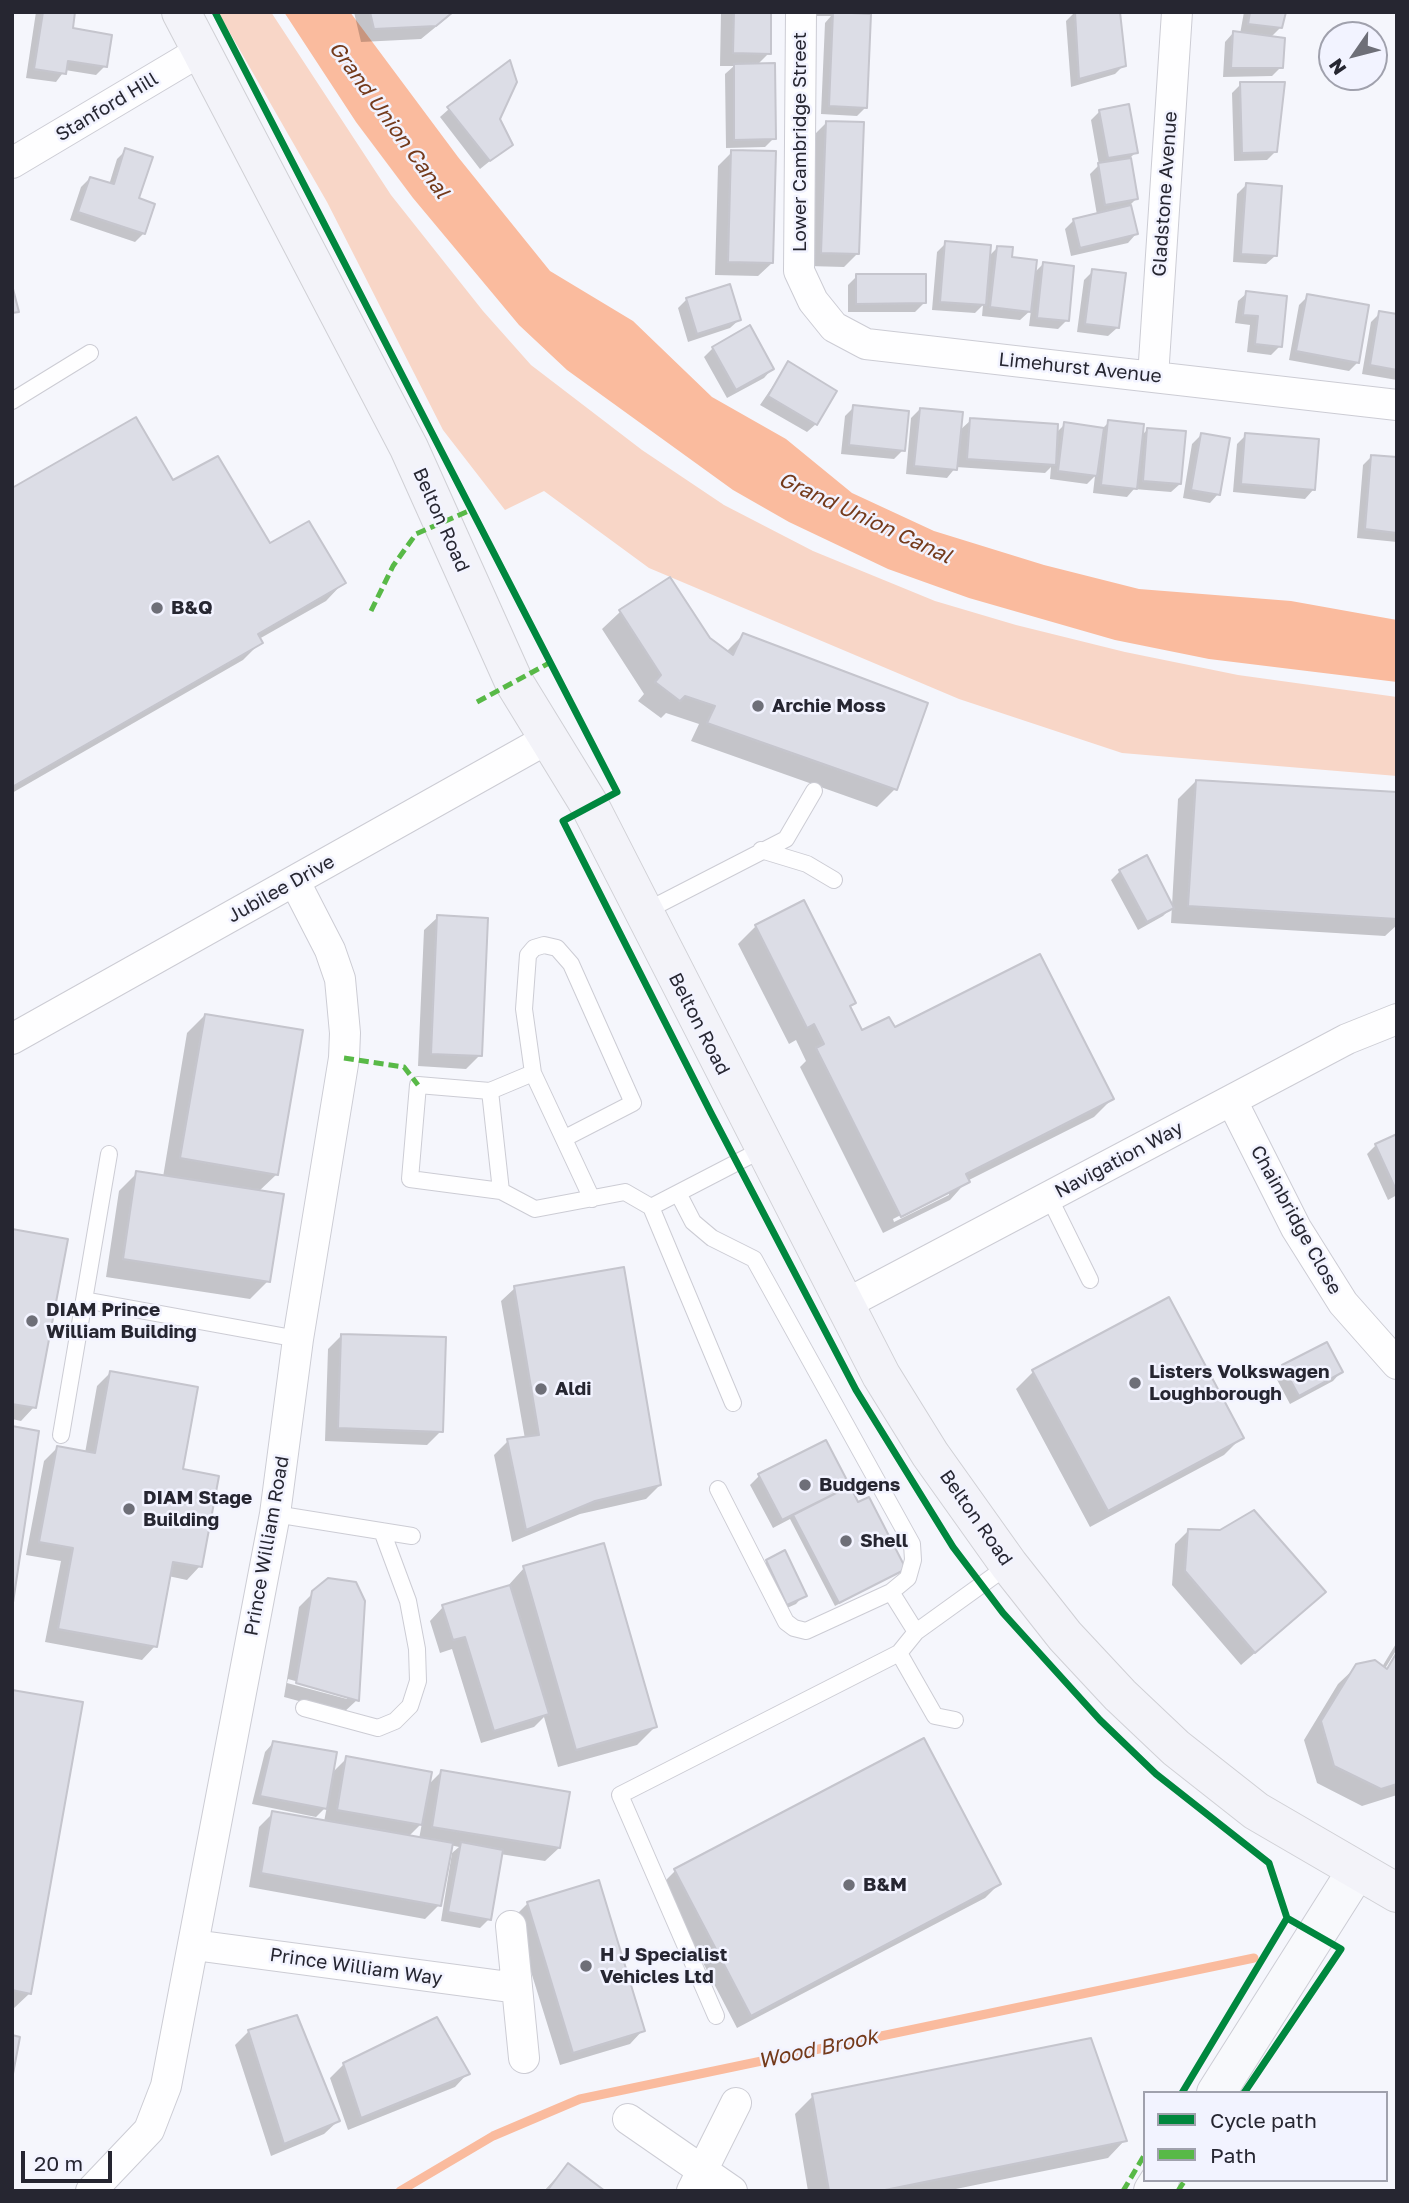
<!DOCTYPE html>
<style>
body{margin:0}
#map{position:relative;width:1409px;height:2203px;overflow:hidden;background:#f5f6fc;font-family:"Golos Text",sans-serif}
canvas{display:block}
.frame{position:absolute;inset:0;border:14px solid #262631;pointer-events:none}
.legend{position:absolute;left:1143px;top:2091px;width:245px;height:91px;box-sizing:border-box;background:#f2f3ff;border:2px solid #a0a1ad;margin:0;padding:9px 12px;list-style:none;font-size:21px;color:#262631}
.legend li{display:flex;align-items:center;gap:14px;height:35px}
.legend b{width:35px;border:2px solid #a0a1ad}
.north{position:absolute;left:1318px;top:21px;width:70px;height:70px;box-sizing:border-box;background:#f2f3ff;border:2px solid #a0a1ad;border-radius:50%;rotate:235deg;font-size:19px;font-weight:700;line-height:28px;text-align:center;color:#262631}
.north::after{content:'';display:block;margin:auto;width:24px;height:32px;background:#6e6f78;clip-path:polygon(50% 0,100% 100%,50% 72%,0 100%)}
.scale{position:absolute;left:21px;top:2151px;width:91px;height:32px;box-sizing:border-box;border:4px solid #262631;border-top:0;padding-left:9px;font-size:21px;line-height:24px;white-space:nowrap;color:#262631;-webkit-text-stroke:5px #f2f3ff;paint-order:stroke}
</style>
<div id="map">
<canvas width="1409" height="2203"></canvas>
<div class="frame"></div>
<ul class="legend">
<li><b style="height:9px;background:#00873e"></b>Cycle path</li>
<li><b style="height:9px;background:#58b947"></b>Path</li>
</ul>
<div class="north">N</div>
<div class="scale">20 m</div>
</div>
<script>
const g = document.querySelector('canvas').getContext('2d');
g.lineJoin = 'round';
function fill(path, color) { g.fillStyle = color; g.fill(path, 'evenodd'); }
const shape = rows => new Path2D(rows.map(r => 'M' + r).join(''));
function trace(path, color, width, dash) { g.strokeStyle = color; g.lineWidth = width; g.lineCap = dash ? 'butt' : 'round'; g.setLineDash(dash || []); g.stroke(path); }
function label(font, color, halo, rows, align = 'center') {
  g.font = font + ' "Golos Text",sans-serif'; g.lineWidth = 5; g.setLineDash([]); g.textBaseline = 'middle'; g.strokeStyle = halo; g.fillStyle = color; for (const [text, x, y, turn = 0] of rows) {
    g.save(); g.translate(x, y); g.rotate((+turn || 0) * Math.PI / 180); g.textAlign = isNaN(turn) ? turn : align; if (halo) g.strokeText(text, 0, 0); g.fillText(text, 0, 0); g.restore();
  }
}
fill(shape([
 [218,12,271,12,391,195,483,311,531,365,642,450,724,505,813,551,935,601,1016,625,1125,652,1238,675,1397,697,1397,776,1122,753,959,699,649,568,544,491,505,510,443,430,327,202]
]), '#f8d6c7');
fill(shape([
 [284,12,350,12,458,157,550,271,633,321,712,397,786,439,852,493,934,531,1044,565,1139,589,1291,601,1397,620,1397,682,1209,659,1115,640,969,598,888,569,789,522,733,490,567,370,519,325,413,198,356,122]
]), '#fabb9e');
fill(shape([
 [36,12,73,12,71,29,105,66,96,75,65,70,56,82,26,78],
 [354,12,454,12,421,39,361,42],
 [721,12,770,12,769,53,757,65,774,138,765,147,726,148,725,74,734,66,720,66],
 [807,12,847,12,845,14,866,107,857,116,821,114,825,23,831,16,807,16],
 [1075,12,1118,12,1124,65,1115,74,1071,87,1066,21],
 [1244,12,1285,12,1281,27,1270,38,1281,67,1272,76,1223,77,1225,42,1233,33,1240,34],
 [1241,84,1276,151,1267,160,1234,161,1232,93],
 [449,109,498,119,511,144,480,169,440,117],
 [1100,111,1136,152,1129,159,1136,199,1130,205,1136,234,1128,243,1071,256,1065,229,1074,220,1097,215,1090,174,1099,165,1091,120],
 [827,122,858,253,844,267,808,266,813,136],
 [126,150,144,233,135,242,70,220,81,187,90,178,109,185,117,159],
 [732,152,772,263,758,276,715,275,718,166],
 [1246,185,1275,256,1266,264,1233,262,1237,194],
 [946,243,988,257,998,247,1033,274,1043,264,1067,320,1058,329,1029,326,1031,310,1020,320,982,316,983,305,975,313,932,310,937,252],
 [1093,271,1117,328,1108,336,1077,332,1084,280],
 [857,276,924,303,915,312,848,312,848,285],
 [1247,293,1280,346,1271,355,1247,352,1250,325,1235,323,1238,301],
 [1308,296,1358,362,1349,371,1289,360,1299,305],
 [687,299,739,320,730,328,688,342,678,308],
 [1380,313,1397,316,1397,380,1362,374,1371,322],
 [713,348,772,369,764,378,727,398,704,357],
 [788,364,816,424,807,432,760,405],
 [854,407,903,450,894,459,841,454,845,416],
 [920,409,959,431,971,420,1056,433,1065,424,1101,430,1109,422,1141,436,1148,429,1180,484,1171,492,1134,489,1127,497,1093,493,1095,476,1087,484,1050,479,1051,467,1045,473,956,467,947,478,906,474,911,418],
 [1201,435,1218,494,1210,503,1183,498,1192,444],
 [1246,435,1313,490,1305,499,1233,492,1237,444],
 [1372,456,1397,459,1397,542,1357,538,1363,465],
 [172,483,269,545,343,583,326,601,259,639,261,642,243,660,12,793,12,490],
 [620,612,708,640,726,652,743,635,895,789,877,807,691,741,699,724,666,713,661,718,638,701,644,694,602,629],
 [1196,781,1397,794,1397,925,1385,936,1171,923,1178,799],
 [1120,871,1172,907,1163,916,1138,930,1111,880],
 [438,917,480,1055,466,1069,418,1066,424,930],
 [756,926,854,1003,849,1008,861,1032,894,1030,1112,1099,1094,1117,967,1181,950,1200,883,1233,800,1067,806,1061,796,1040,789,1044,738,944],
 [949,1191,949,1195,894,1222,893,1219],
 [205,1015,277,1174,258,1192,268,1281,250,1299,106,1277,119,1191,137,1173,163,1177,187,1033],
 [1397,1136,1397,1195,1388,1200,1367,1154,1376,1145],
 [12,1230,34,1407,21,1421,12,1419],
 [515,1288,660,1485,646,1499,580,1514,512,1542,494,1455,508,1441,525,1439,501,1301],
 [342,1335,441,1431,427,1445,325,1441,328,1349],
 [1283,1367,1341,1372,1333,1381,1290,1404,1275,1376],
 [1034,1371,1242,1437,1224,1455,1090,1527,1016,1389],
 [111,1372,181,1471,200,1566,187,1580,168,1576,155,1646,142,1660,45,1642,61,1561,26,1555,44,1461,57,1448,85,1453,97,1386],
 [825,1442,858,1504,904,1569,835,1606,790,1519,773,1528,750,1485,759,1476],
 [1188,1531,1310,1605,1241,1665,1172,1585,1175,1544],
 [767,1561,804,1595,796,1604,778,1612,758,1570],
 [524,1568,655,1727,637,1745,558,1767,544,1717,534,1727,481,1743,452,1649,440,1653,430,1621,443,1607,506,1588],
 [313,1593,357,1700,343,1713,284,1697,299,1607],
 [288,1679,347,1695,347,1699,287,1683],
 [1397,1642,1397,1649,1381,1675,1384,1677,1397,1656,1397,1795,1362,1806,1317,1783,1304,1740,1338,1684,1357,1666,1382,1667],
 [12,1692,30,1993,12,2010],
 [273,1743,331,1774,347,1758,427,1786,441,1772,559,1848,545,1861,500,1854,489,1919,480,1928,441,1921,452,1853,459,1847,450,1845,439,1905,425,1919,249,1887,259,1827,273,1813,324,1822,327,1806,316,1817,252,1804,265,1752],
 [422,1823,419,1839,408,1837],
 [675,1871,999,1884,985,1898,737,2028,662,1884],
 [528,1903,643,2030,630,2044,560,2065,514,1917],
 [249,2031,338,2121,324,2134,271,2156,235,2045],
 [344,2064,468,2073,455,2087,348,2130,330,2078],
 [813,2096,1125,2140,1108,2158,946,2191,808,2191,795,2114],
 [568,2165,602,2191,544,2191]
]), '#0003');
trace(shape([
 [400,2191,493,2136,580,2099,1254,1958]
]), '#fabb9e', 9);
const building = shape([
 [43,12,75,12,73,28,112,35,107,67,68,61,66,74,34,69,43,12],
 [370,12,453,12,436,26,374,29,370,12],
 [734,12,771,12,771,54,733,53,734,12],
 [833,12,871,14,867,108,829,106,833,12],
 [1075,12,1120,12,1126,66,1079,79,1075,12],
 [1250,12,1286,12,1282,28,1248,24,1250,12],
 [1233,31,1285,38,1283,68,1231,68,1233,31],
 [510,60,517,82,500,119,513,145,490,161,447,107,510,60],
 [775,63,776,139,734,140,734,64,775,63],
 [1240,82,1285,82,1277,152,1242,153,1240,82],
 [1129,104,1138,153,1108,158,1099,110,1129,104],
 [826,121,864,122,859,254,821,253,826,121],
 [125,148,153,157,139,198,155,204,145,234,78,212,90,177,114,184,125,148],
 [731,150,776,151,773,263,728,262,731,150],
 [1131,158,1138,199,1105,205,1098,163,1131,158],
 [1246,183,1282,186,1277,256,1241,254,1246,183],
 [1131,205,1138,234,1080,248,1073,219,1131,205],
 [945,241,991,245,986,305,940,302,945,241],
 [997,246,1013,247,1012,257,1037,260,1031,312,990,307,997,246],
 [1043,262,1074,266,1069,321,1037,318,1043,262],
 [1092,269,1126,273,1119,328,1085,324,1092,269],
 [856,274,926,274,926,303,856,304,856,274],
 [730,284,741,320,697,334,686,298,730,284],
 [12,285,19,312,12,313,12,285],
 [1246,291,1287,296,1282,347,1255,344,1258,316,1243,315,1246,291],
 [1307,294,1369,305,1359,363,1296,351,1307,294],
 [1379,311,1397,314,1397,370,1370,365,1379,311],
 [750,325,774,369,736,390,712,347,750,325],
 [788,361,837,391,817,425,768,396,788,361],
 [853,405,909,411,905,451,849,445,853,405],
 [920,408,963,412,957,470,914,466,920,408],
 [136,417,173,480,218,456,270,543,309,521,346,583,258,634,263,643,12,787,12,488,136,417],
 [970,418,1058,424,1056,465,967,459,970,418],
 [1108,420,1144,424,1137,489,1101,485,1108,420],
 [1064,422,1104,428,1097,476,1058,471,1064,422],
 [1147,428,1186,431,1181,484,1143,481,1147,428],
 [1201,433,1230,438,1220,495,1191,490,1201,433],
 [1245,433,1319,439,1315,490,1241,484,1245,433],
 [1371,455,1397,457,1397,533,1365,529,1371,455],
 [670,577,710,638,733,655,743,633,928,703,897,790,707,723,715,706,685,696,680,701,655,682,661,675,619,610,670,577],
 [1196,780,1397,792,1397,919,1188,906,1196,780],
 [1147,855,1174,908,1147,922,1119,870,1147,855],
 [804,900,856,1003,850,1006,862,1030,889,1017,895,1027,1040,954,1114,1099,966,1174,970,1182,901,1217,816,1048,824,1044,814,1024,807,1028,755,925,804,900],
 [437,915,488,918,482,1056,431,1054,437,915],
 [205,1014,303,1030,278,1175,180,1158,205,1014],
 [1397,1134,1397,1192,1375,1144,1397,1134],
 [136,1171,284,1194,270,1282,123,1259,136,1171],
 [12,1229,68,1239,36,1408,12,1404,12,1229],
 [624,1267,661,1485,595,1501,526,1530,507,1439,539,1435,514,1286,624,1267],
 [1169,1297,1244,1438,1108,1511,1032,1370,1169,1297],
 [341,1334,446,1337,443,1432,338,1428,341,1334],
 [1327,1342,1343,1372,1299,1396,1282,1365,1327,1342],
 [110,1371,198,1387,183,1469,219,1476,202,1567,173,1562,157,1647,58,1629,73,1548,39,1542,57,1446,95,1453,110,1371],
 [12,1426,39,1431,12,1609,12,1426],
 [826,1440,850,1486,782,1520,758,1474,826,1440],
 [850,1486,858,1502,869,1497,906,1569,839,1603,793,1515,850,1486],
 [1254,1510,1326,1592,1255,1653,1185,1571,1188,1529,1220,1530,1254,1510],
 [604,1543,657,1727,576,1750,523,1566,604,1543],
 [785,1550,807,1596,787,1605,766,1560,785,1550],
 [328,1578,356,1582,365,1601,359,1701,296,1683,312,1591,328,1578],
 [510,1585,549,1714,494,1731,465,1637,453,1640,442,1605,510,1585],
 [1397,1652,1397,1784,1381,1789,1334,1766,1321,1721,1356,1664,1375,1660,1387,1669,1397,1652],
 [12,1690,83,1702,31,1994,12,1990,12,1690],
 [924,1738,1001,1884,751,2016,674,1869,924,1738],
 [273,1741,337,1752,327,1809,260,1796,273,1741],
 [346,1756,432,1772,422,1825,337,1810,346,1756],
 [441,1770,570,1792,560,1848,432,1827,441,1770],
 [272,1811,453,1843,441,1906,261,1873,272,1811],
 [461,1842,503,1850,491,1920,448,1912,461,1842],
 [599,1880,645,2031,573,2053,527,1902,599,1880],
 [297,2015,340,2121,284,2144,248,2030,297,2015],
 [437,2017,470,2074,361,2118,343,2063,437,2017],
 [12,2035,20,2037,12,2079,12,2035],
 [1091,2038,1127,2141,880,2191,829,2191,812,2094,1091,2038],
 [568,2163,605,2191,547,2191,568,2163]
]);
fill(building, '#dcdde6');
trace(building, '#c5c5cd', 2);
const lane = shape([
 [12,401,90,353],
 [761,850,807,864,834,880],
 [644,912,786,839,814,791],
 [533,1073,592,1199],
 [490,1091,418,1085,410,1179,501,1191],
 [565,1138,633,1103,571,964,557,948,544,945,534,948,528,955,524,1009,533,1073,490,1091,501,1191,535,1209,625,1192,651,1207,733,1403],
 [678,1193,693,1222,712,1238,754,1259,912,1544,913,1560,908,1578,891,1592,916,1632],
 [1049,1197,1090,1280],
 [651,1207,763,1149],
 [84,1300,298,1339],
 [61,1435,109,1154],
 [718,1489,786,1622,794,1628,806,1631,891,1592],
 [275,1514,412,1536],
 [304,1708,378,1728,395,1721,410,1706,418,1681,417,1649,408,1601,382,1531],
 [955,1720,935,1716,899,1653,916,1632,1009,1565],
 [716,2016,620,1795,899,1653]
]);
const street = shape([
 [801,12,799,271,813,301,834,327,866,344,1397,405],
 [12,163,202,50],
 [1153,377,1177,12],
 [12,1039,549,738],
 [1232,1101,1296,1228,1343,1303,1397,1364],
 [844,1305,1347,1039,1397,1019],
 [511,1926,524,2058],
 [194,1945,517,1988],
 [628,2119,732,2191],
 [91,2191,149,2130,166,2086,275,1514,298,1339,344,1058,345,1033,340,979,330,950,295,882],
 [692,2191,736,2103]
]);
const secondary = shape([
 [1216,2093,1357,1870],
 [1153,2191,1160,2180]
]);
const primary = shape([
 [181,12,409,448,514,682,590,806,881,1375,930,1454,1009,1565,1065,1636,1120,1695,1176,1748,1256,1811,1397,1893]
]);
trace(lane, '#ccccd4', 18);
trace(street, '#ccccd4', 32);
trace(secondary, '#ccccd4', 40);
trace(primary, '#d0d0d5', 40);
trace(lane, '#fefeff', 16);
trace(street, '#fefeff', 30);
trace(secondary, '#f8f9fc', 38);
trace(primary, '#f3f3f9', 38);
trace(shape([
 [371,611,393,566,416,534,473,509],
 [477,702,551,662],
 [344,1058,404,1067,418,1085],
 [1123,2191,1145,2154],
 [1178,2191,1185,2180]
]), '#58b947', 5, [10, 5]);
trace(shape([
 [215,12,617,792,563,821,711,1113,856,1390,953,1547,1003,1613,1100,1720,1156,1774,1269,1863,1287,1918,1341,1949,1244,2093],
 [1182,2093,1287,1918]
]), '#00873e', 7);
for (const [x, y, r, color] of [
 [157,608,7,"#6e6f78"],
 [758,706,7,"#6e6f78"],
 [32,1321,7,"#6e6f78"],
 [1135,1383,7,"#6e6f78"],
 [541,1389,7,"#6e6f78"],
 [805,1485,7,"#6e6f78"],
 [129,1509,7,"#6e6f78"],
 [846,1541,7,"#6e6f78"],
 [849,1885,7,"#6e6f78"],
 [586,1966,7,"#6e6f78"]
]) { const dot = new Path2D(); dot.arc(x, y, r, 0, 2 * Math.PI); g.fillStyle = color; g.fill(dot); trace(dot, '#f2f3ff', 2.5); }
label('19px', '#262631', '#f2f3ff', [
 ["Stanford Hill",107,107,-31],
 ["Lower Cambridge Street",800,142,-90],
 ["Gladstone Avenue",1165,194,-86],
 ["Limehurst Avenue",1080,368,6],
 ["Belton Road",441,520,66],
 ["Jubilee Drive",281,889,-29],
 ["Belton Road",699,1024,63],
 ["Navigation Way",1119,1160,-28],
 ["Chainbridge Close",1296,1220,61],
 ["Belton Road",976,1518,55],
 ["Prince William Road",267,1546,-80],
 ["Prince William Way",356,1967,8]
]);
label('bold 19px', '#262631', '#f2f3ff', [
 ["B&Q",171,608],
 ["Archie Moss",772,706],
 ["DIAM Prince",46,1310],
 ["William Building",46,1332],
 ["Listers Volkswagen",1149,1372],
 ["Loughborough",1149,1394],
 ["Aldi",555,1389],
 ["Budgens",819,1485],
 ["DIAM Stage",143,1498],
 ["Building",143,1520],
 ["Shell",860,1541],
 ["B&M",863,1885],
 ["H J Specialist",600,1955],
 ["Vehicles Ltd",600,1977]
], 'left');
label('italic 21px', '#743a1b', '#f2f3ff', [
 ["Grand Union Canal",389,120,54],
 ["Grand Union Canal",865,518,25],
 ["Wood Brook",818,2049,-12]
]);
</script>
